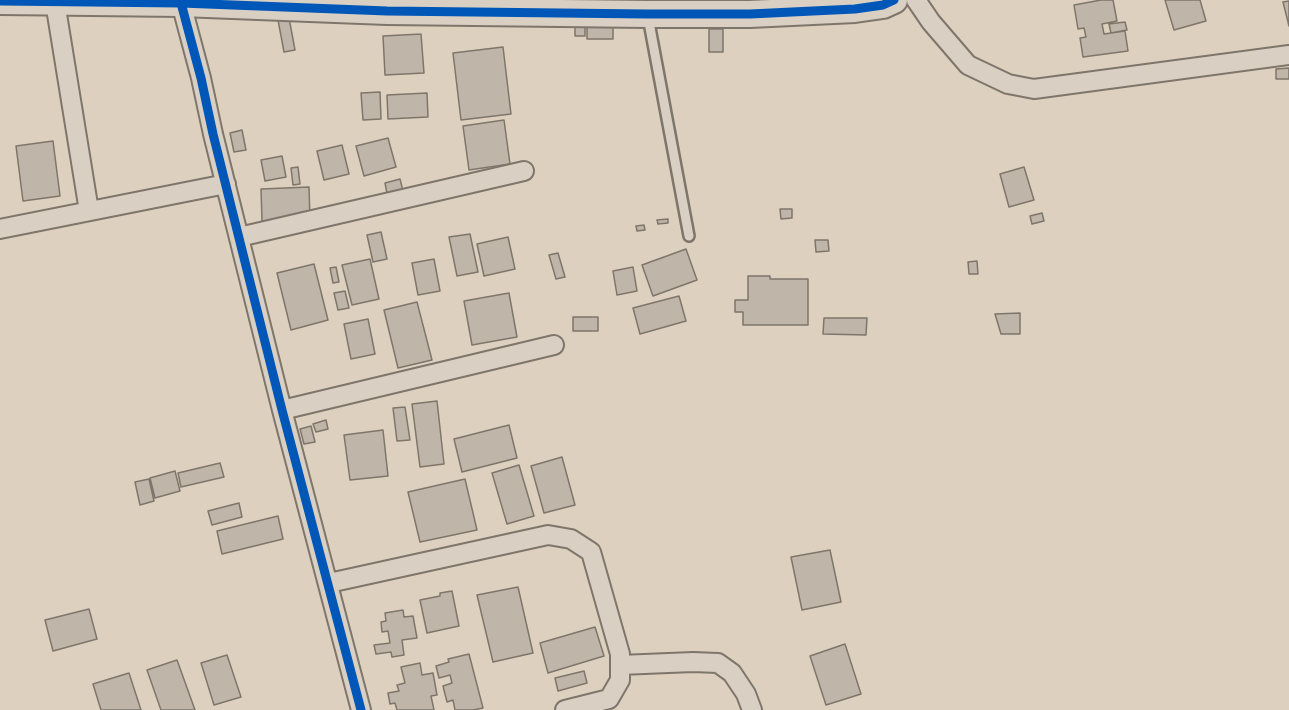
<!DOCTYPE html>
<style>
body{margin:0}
canvas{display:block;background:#ddd0bf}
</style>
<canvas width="1289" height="710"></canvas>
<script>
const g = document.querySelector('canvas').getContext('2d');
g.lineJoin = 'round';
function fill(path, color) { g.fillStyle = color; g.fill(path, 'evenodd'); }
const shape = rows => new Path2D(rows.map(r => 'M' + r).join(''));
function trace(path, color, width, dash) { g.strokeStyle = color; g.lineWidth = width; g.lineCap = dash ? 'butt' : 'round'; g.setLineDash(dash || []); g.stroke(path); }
const building = shape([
 [1101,0,1113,0,1117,21,1102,24,1104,34,1125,31,1128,51,1083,57,1080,38,1086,37,1084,28,1078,29,1074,5,1101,0],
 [1165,0,1200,0,1206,21,1174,30,1165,0],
 [1289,1,1289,26,1283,2,1289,1],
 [289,18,295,50,284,52,278,20,289,18],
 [1125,22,1127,30,1111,33,1109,24,1125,22],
 [587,23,613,23,613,39,587,39,587,23],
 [575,27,585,27,585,36,575,36,575,27],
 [709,29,723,29,723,52,709,52,709,29],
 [421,34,424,73,385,75,383,36,421,34],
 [503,47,511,114,461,120,453,53,503,47],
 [1289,68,1289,79,1276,79,1276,69,1289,68],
 [380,92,381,119,363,120,361,93,380,92],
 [427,93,428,117,388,119,387,95,427,93],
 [504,120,510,164,469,170,463,126,504,120],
 [242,130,246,150,234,152,230,133,242,130],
 [388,138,396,167,364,176,356,146,388,138],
 [53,141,60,196,23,201,16,146,53,141],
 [342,145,349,174,324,180,317,151,342,145],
 [282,156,286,177,265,181,261,160,282,156],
 [298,167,300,184,293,185,291,168,298,167],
 [1024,167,1034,200,1009,207,1000,174,1024,167],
 [400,179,404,195,388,199,385,183,400,179],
 [309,187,310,219,262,221,261,189,309,187],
 [780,209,792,209,792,218,781,219,780,209],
 [1042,213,1044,221,1032,224,1030,216,1042,213],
 [668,219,668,223,658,224,657,220,668,219],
 [644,225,645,230,637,231,636,226,644,225],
 [381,232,387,259,373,262,367,235,381,232],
 [470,234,478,272,457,276,449,237,470,234],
 [508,237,515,269,484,276,477,244,508,237],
 [815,240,828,240,829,251,816,252,815,240],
 [686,249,697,280,653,296,642,265,686,249],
 [558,253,565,277,556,279,549,255,558,253],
 [370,259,379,299,352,305,342,265,370,259],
 [434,259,440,291,418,295,412,263,434,259],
 [977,261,978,274,969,274,968,262,977,261],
 [314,264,328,320,291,330,277,273,314,264],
 [336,267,339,282,333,283,330,268,336,267],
 [633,267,637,291,617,295,613,271,633,267],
 [748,276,770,276,770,279,808,279,808,325,743,325,743,312,735,312,735,300,748,300,748,276],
 [345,291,349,308,338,310,334,293,345,291],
 [509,293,517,337,472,345,464,301,509,293],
 [679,296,686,321,640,334,633,308,679,296],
 [417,302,432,360,398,368,384,310,417,302],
 [1020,313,1020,334,1001,334,995,314,1020,313],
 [573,317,598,317,598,331,573,331,573,317],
 [824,318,867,318,866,335,823,334,824,318],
 [368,319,375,354,351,359,344,324,368,319],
 [437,401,444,464,420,467,412,404,437,401],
 [405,407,410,440,397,441,393,408,405,407],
 [326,420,328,429,316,432,313,424,326,420],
 [509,425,517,458,462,472,454,439,509,425],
 [311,426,315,442,304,444,300,429,311,426],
 [383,430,388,476,350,480,344,435,383,430],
 [562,457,575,505,544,513,531,466,562,457],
 [220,463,224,477,181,487,178,473,220,463],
 [519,465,534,516,507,524,492,473,519,465],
 [175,471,180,491,155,498,150,478,175,471],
 [149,479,154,501,140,505,135,482,149,479],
 [465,479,477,530,420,542,408,492,465,479],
 [239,503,242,517,212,525,208,511,239,503],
 [278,516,283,539,222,554,217,531,278,516],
 [830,550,841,602,802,610,791,557,830,550],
 [518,587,533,653,493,662,477,595,518,587],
 [452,591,459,626,427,633,420,600,440,596,440,593,452,591],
 [89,609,97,639,53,651,45,620,89,609],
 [403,610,404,617,413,616,417,638,402,640,404,655,392,657,391,652,376,654,374,645,390,643,388,631,382,632,381,622,386,621,385,613,403,610],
 [595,627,604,656,548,673,540,643,595,627],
 [845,644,861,694,826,705,810,656,845,644],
 [469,654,483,708,473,710,455,710,453,700,447,702,443,686,452,683,450,675,439,678,436,666,449,662,448,659,469,654],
 [227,655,241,697,214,705,201,663,227,655],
 [177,660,195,710,161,710,147,670,177,660],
 [420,663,422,675,433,673,437,695,431,696,434,710,397,710,395,703,390,704,388,693,399,691,397,685,405,683,401,667,420,663],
 [584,671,587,683,558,691,555,678,584,671],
 [129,673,141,710,101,710,93,684,129,673]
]);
fill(building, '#bfb5a8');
trace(building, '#7f766b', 1.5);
const lane = shape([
 [648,17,689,236]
]);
const street = shape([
 [916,0,931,22,968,65,1008,84,1034,89,1289,55],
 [55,2,89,211],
 [181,3,201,78,213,134,282,410,361,710],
 [0,229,226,184],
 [239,237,524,171],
 [282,410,554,345],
 [329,583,548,535,571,539,591,552,620,654,620,680,609,699,565,710],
 [620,665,693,662,718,663,732,673,746,694,752,710]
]);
const secondary = shape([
 [0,1,181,3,387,11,647,14,750,14,855,9,883,5,894,0]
]);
trace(lane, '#7f766b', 14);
trace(street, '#7f766b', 22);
trace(secondary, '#7f766b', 30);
trace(lane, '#d9cfc3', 9);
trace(street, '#d9cfc3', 18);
trace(secondary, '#d9cfc3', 26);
trace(shape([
 [0,1,181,3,387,11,647,14,750,14,855,9,883,5,894,0],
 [181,3,201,78,213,134,282,410,361,710]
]), '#0057b8', 9);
</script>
